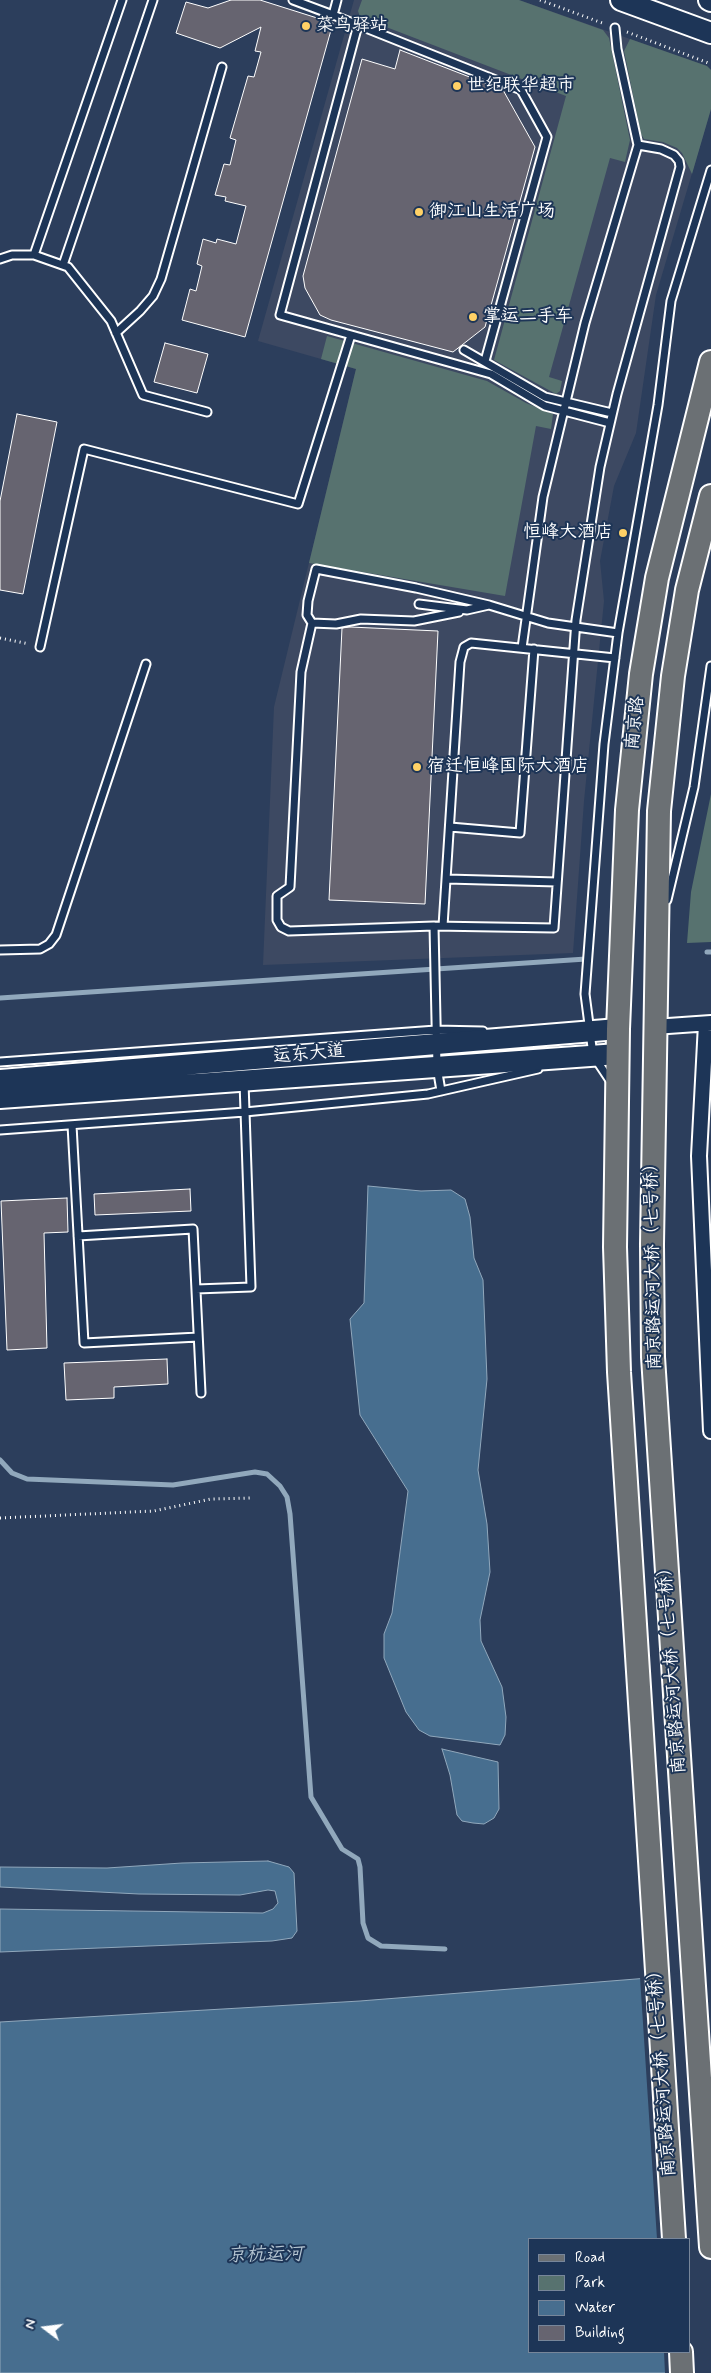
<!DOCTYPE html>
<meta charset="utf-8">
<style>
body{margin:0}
#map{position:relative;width:711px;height:2373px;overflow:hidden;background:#2c3e5c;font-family:Mynerve,sans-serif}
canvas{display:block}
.legend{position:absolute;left:528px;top:2238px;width:162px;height:115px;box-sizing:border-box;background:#1d3557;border:1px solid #77869a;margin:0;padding:6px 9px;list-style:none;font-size:15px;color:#fff}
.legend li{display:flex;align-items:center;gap:10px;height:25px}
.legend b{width:25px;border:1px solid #77869a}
.north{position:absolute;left:20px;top:2303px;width:50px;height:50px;-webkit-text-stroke:4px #1d3557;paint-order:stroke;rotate:285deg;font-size:14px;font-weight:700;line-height:20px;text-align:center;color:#fff}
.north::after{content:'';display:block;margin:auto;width:18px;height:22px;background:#fff;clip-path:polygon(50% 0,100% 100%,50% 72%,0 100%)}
</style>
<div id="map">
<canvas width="711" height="2373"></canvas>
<ul class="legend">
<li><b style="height:6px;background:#6b7074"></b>Road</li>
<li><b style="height:14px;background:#57726f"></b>Park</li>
<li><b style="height:14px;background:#476e8f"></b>Water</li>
<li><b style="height:14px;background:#666470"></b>Building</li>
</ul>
<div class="north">N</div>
</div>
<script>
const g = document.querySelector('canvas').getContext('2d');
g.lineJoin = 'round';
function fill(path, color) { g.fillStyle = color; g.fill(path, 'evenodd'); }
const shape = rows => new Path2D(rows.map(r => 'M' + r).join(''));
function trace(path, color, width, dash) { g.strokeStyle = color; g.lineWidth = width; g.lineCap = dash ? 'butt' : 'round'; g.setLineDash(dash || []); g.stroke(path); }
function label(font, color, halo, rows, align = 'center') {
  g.font = font + ' Mynerve,"LXGW WenKai TC",sans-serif'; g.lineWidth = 4; g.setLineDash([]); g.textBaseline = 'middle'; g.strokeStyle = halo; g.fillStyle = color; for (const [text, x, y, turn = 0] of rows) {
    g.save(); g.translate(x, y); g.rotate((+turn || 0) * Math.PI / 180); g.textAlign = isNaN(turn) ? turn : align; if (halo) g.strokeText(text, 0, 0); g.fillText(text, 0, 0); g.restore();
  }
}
fill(shape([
 [354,0,519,0,707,66,711,70,711,109,656,295,636,433,614,486,600,561,604,601,584,801,573,953,263,965,274,707,356,369,258,341]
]), '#3d4962');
fill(shape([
 [362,0,519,0,603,30,609,38,630,140,625,162,610,158,549,377,562,381,560,391,556,394,494,360,566,96,360,17,358,11],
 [630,39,707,66,711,70,711,109,692,174,682,153,677,148,663,142,644,139,641,134,624,51],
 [327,336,487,381,526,403,553,414,551,429,536,426,505,596,309,563,356,369,321,359],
 [711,794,711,942,687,943,691,892]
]), '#57726f');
const water = shape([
 [368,1186,421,1191,451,1190,465,1199,470,1217,474,1258,483,1280,487,1379,478,1470,487,1524,490,1572,480,1620,481,1641,502,1687,506,1717,505,1735,500,1745,430,1736,419,1730,406,1712,384,1658,384,1634,392,1613,408,1491,360,1415,350,1319,364,1303,368,1186],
 [442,1749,498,1762,499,1809,494,1818,484,1824,473,1823,462,1821,457,1815,450,1775,442,1749],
 [268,1861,289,1867,294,1873,297,1931,292,1938,272,1941,0,1952,0,1909,263,1913,273,1909,278,1903,275,1891,268,1890,240,1895,139,1894,0,1887,0,1867,107,1868,182,1863,268,1861],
 [711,1973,711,2373,0,2373,0,2022,360,2001,711,1973],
 [530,2239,690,2239,690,2352,530,2352,530,2239]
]);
fill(water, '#476e8f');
trace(water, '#91a8bc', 1);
fill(shape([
 [711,1971,711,2373,665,2373,664,2352,690,2352,690,2239,657,2239,640,1977]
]), '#2c3e5c');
trace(shape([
 [707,952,711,952],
 [0,998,586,959],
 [0,1460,12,1473,27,1479,173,1485,255,1472,267,1474,280,1486,287,1497,290,1514,311,1797,342,1849,358,1859,360,1867,363,1923,368,1938,381,1946,445,1949]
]), '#91a8bc', 5);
const building = shape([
 [231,0,260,0,333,23,245,337,182,320,190,289,196,291,202,266,197,264,203,239,216,243,217,239,236,244,246,206,225,201,226,197,215,195,224,164,230,165,236,140,230,138,248,76,254,77,261,52,255,51,261,27,220,48,176,33,186,2,208,8,231,0],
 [400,50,503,90,535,147,485,327,453,352,331,320,320,315,305,288,303,276,362,59,395,69,400,50],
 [165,343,208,354,197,393,154,382,165,343],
 [17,414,57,422,23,594,0,590,0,501,17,414],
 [350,627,438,631,425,904,329,900,342,628,350,627],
 [190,1189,191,1211,95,1215,94,1194,190,1189],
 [67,1198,68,1232,44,1233,47,1348,7,1350,1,1201,67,1198],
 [167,1359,168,1384,114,1387,114,1398,66,1400,64,1363,167,1359]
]);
fill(building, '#666470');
trace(building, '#fff', 1);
const lane = shape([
 [293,0,333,15],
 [337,0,333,15,521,90,547,137,485,361],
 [358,25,280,315,491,374,545,406,610,423],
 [615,28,617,49,638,145],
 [34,255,122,0],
 [0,259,12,255,34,255,68,267,111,321,143,395,207,412],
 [63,265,153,0],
 [116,333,140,311,153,296,161,279,222,67],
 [464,350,545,397,612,413],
 [419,604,467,610,489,605,548,623,618,633],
 [312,623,336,624,361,619,414,621,459,612],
 [40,647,84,449,298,504,351,335],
 [450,827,520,833,534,649],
 [447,879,557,882],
 [667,900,694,787,711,666],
 [434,926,289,931,281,927,277,920,277,896,290,887,301,672,312,623,307,615,308,601,316,569,416,588,489,605],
 [443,926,460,662,464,647,471,643,615,658],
 [0,950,40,949,49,944,56,935,146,664],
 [0,1062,436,1030,483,1031],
 [611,1082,593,1055,585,994,604,744,618,633,658,405,671,301,711,170],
 [441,1091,437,1067,434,926,554,928,576,620,600,467,617,394,680,167,679,161,674,155,661,149,638,145,585,323,543,497,522,648],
 [72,1125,84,1343,198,1337],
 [0,1130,245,1112,428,1094,538,1069],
 [78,1236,193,1229,201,1393],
 [196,1289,251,1287,244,1082]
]);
const street = shape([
 [706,1024,699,1156,711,1431],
 [654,1027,711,1023]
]);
const secondary = shape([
 [621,0,711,33],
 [709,0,711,1],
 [0,1080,618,1029],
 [0,1098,618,1054]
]);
const primary = shape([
 [711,496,687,590,673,676,659,811,652,1244,653,1357,711,2247],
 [674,2239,619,1372,615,1247,618,1029,627,810,641,674,657,578,711,362],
 [681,2352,682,2373]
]);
trace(lane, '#fff', 11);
trace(street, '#fff', 18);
trace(secondary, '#fff', 24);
trace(primary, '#fff', 26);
trace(shape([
 [540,0,605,24],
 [627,32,711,64],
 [0,638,29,644],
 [0,1518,154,1511,211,1499,250,1498]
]), '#fff', 3, [1, 4]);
trace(lane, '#1d3557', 7);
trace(street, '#1d3557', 14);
trace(secondary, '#1d3557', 20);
trace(primary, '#6b7074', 22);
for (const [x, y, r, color] of [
 [306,26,5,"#ffd166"],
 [457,86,5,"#ffd166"],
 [419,212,5,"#ffd166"],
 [473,317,5,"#ffd166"],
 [623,533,5,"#ffd166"],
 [417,767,5,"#ffd166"]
]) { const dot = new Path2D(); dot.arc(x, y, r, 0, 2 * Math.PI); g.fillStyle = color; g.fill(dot); trace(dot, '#1d3557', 2); }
label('18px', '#fff', '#1d3557', [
 ["菜鸟驿站",316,26],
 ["世纪联华超市",467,86],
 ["御江山生活广场",429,212],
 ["掌运二手车",483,317],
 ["恒峰大酒店",613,533,"right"],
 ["宿迁恒峰国际大酒店",427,767]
], 'left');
label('18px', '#fff', '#1d3557', [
 ["南京路",636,723,-84],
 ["运东大道",309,1055,-5],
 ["南京路运河大桥（七号桥）",654,1262,-91],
 ["南京路运河大桥（七号桥）",673,1666,-94],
 ["南京路运河大桥（七号桥）",663,2069,-94]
]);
label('italic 19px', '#b5c5d2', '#1d3557', [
 ["京杭运河",265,2256,-1]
]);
</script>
